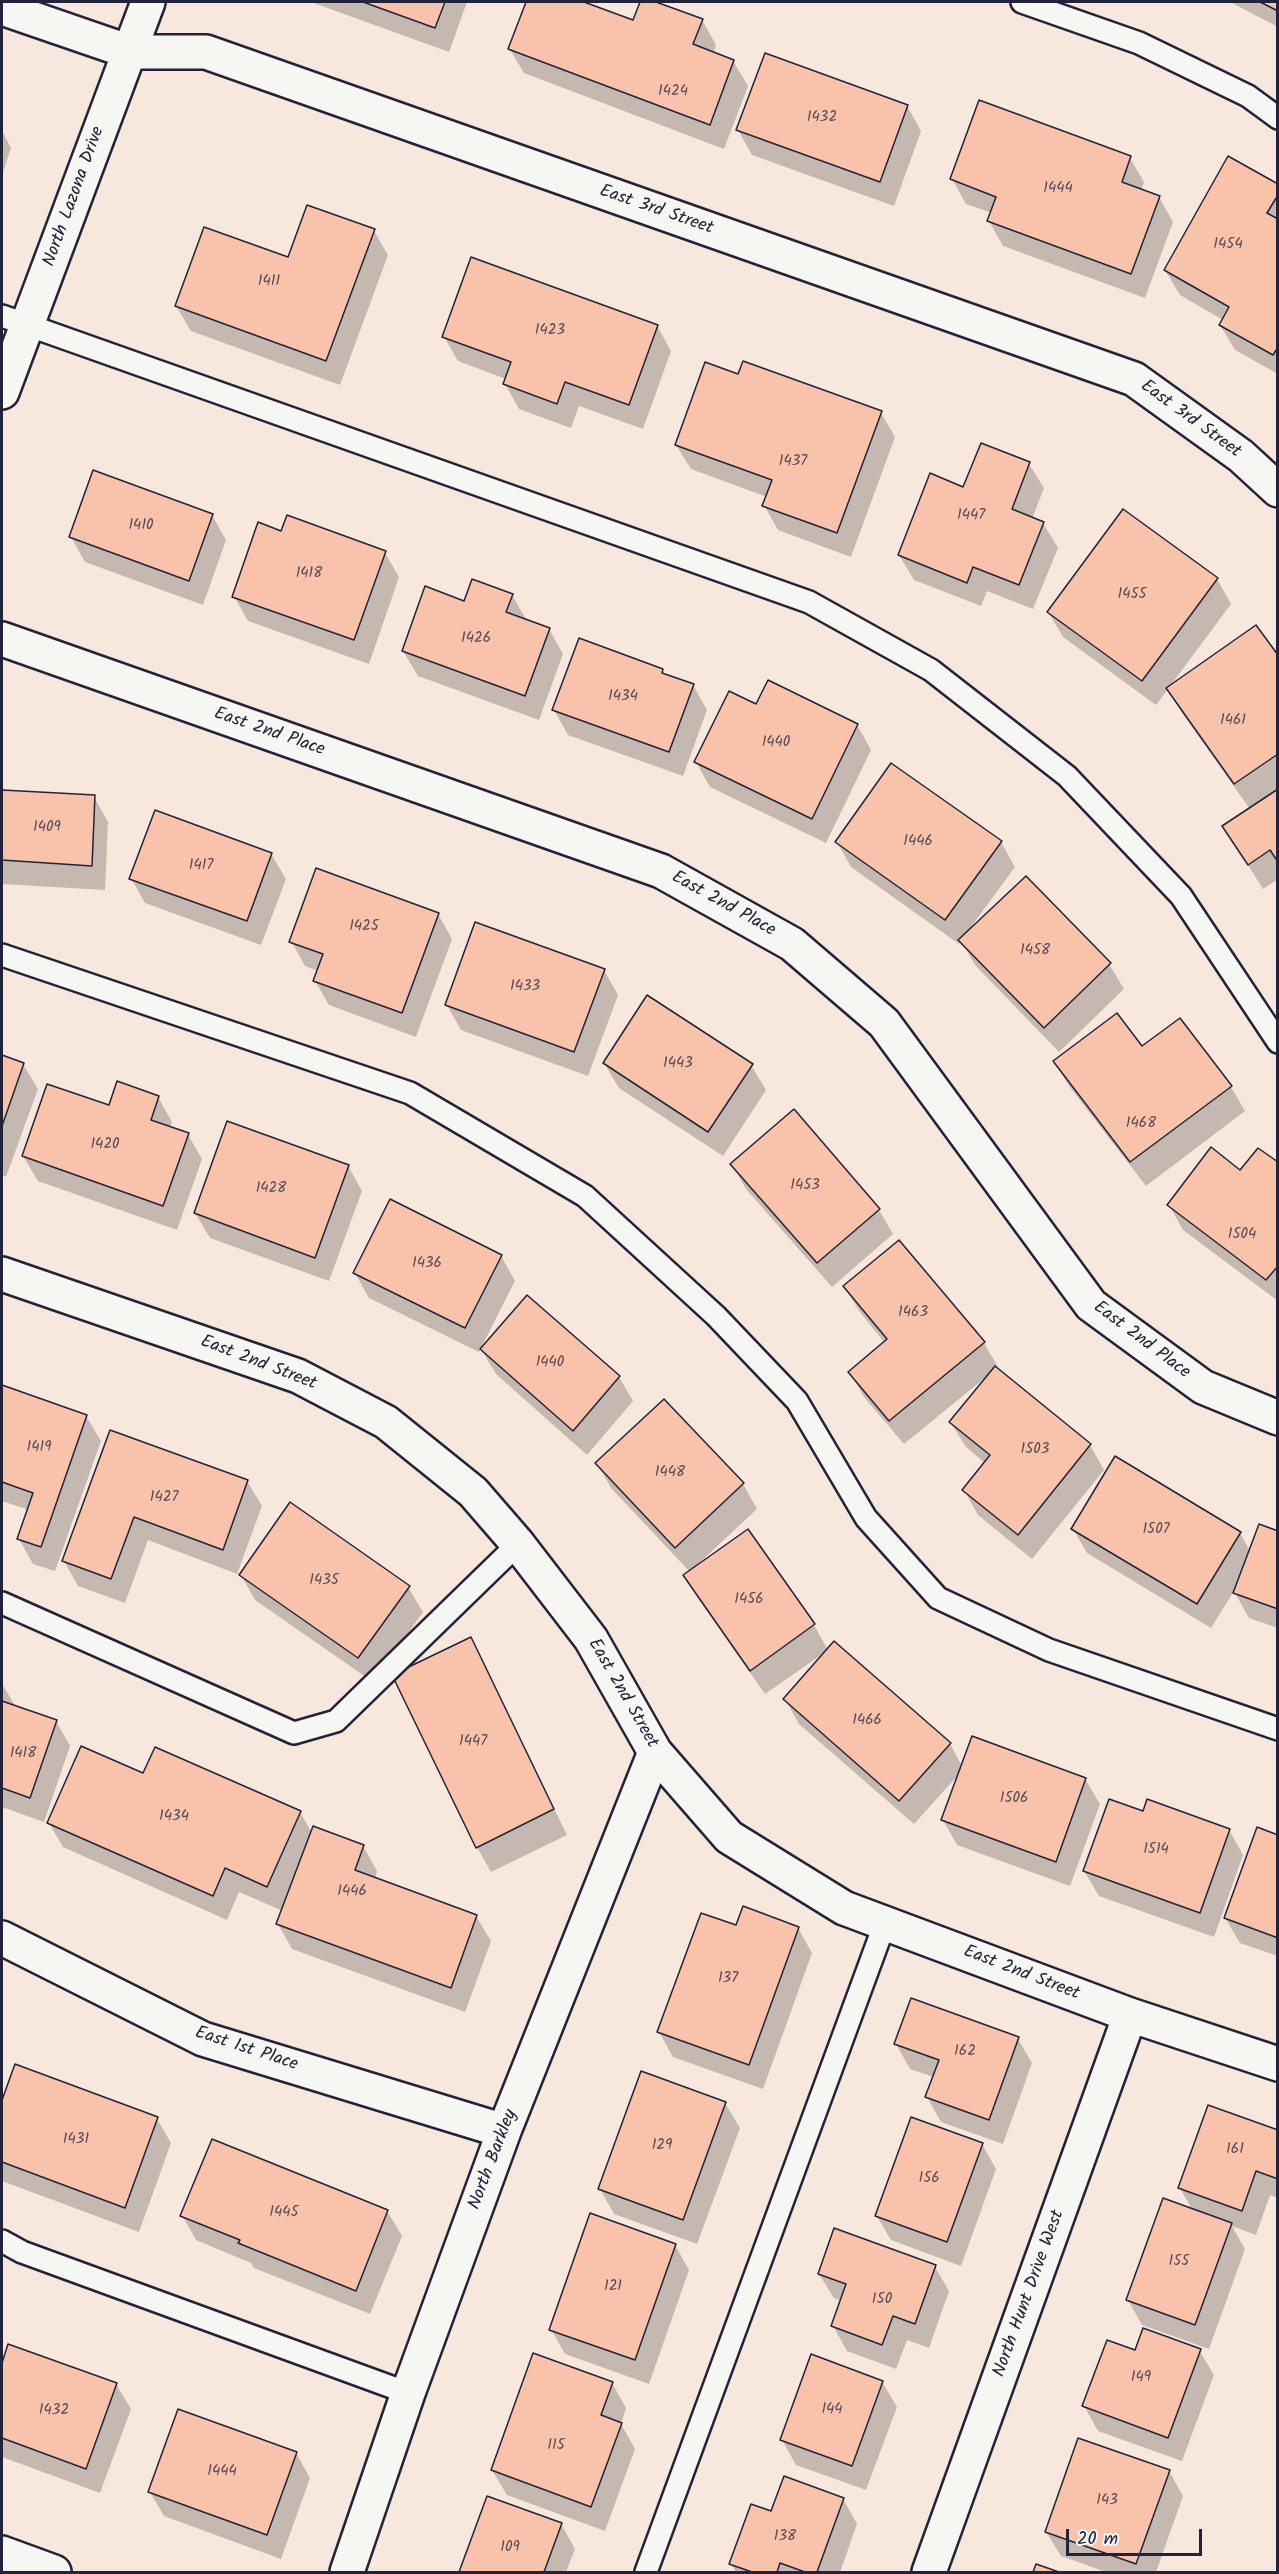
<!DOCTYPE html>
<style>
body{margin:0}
#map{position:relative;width:1279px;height:2574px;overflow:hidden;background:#f7e7dc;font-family:Kalam,sans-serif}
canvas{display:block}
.frame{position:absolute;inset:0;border:3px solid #22223b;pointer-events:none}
.scale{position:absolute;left:1066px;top:2529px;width:136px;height:27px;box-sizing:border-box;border:3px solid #22223b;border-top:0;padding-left:8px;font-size:18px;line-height:21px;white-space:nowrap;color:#22223b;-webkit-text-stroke:4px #f6f6f2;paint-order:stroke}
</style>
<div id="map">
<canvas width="1279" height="2574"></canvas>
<div class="frame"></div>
<div class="scale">20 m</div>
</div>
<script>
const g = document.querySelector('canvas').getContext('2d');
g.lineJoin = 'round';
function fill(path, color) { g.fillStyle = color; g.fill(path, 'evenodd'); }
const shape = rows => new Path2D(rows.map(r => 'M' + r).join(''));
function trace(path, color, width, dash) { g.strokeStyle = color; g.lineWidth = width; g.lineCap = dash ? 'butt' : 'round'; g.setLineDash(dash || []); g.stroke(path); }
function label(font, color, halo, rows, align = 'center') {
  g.font = font + ' Kalam,sans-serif'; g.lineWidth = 6; g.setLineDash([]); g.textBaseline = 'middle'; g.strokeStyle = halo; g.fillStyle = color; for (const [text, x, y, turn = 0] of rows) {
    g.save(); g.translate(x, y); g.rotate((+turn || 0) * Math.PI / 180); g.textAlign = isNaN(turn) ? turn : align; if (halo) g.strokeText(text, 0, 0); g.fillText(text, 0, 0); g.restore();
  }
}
fill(shape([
 [311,2,467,2,449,52],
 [527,2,580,2,634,22,642,2,652,2,702,20,716,45,713,54,733,61,748,86,724,149,524,73,509,48],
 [1230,2,1278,2,1278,27],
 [907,106,921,131,894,206,752,155,738,130],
 [2,131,11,148,2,175],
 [1130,158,1144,182,1141,191,1159,197,1173,222,1145,298,1003,246,989,221,992,213,966,204,952,179],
 [1278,185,1278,374,1235,350,1220,325,1223,320,1180,295,1165,270],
 [374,231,388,255,340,385,191,331,176,306,289,259],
 [657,326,671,351,643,429,579,406,571,428,519,409,505,384,506,379,458,361,444,337],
 [739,376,881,413,895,437,851,557,778,530,764,505,767,497,691,469,676,445],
 [1029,464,1044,488,1032,519,1043,523,1058,548,1033,609,987,591,981,606,914,580,899,555,964,489],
 [1124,511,1217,579,1231,604,1170,686,1278,658,1278,879,1263,889,1224,827,1250,809,1182,713,1168,689,1156,705,1063,637,1048,612],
 [212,515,226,540,203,605,85,562,71,537],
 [282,533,385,553,399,577,369,664,248,621,234,596],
 [512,595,527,621,549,629,563,654,539,720,418,676,403,651,465,602],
 [662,670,665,675,693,685,707,710,683,776,568,735,554,710],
 [857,725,871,750,826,843,710,787,696,762],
 [2,791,94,797,108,822,105,890,2,884],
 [837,842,1001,842,1015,867,971,927,1109,964,1124,989,1059,1052,975,965,961,941,959,944,851,867],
 [271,854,286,879,261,945,145,903,131,878],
 [438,914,452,939,416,1037,329,1005,315,981,318,971,305,966,291,941],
 [604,970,618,995,588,1076,461,1030,447,1005],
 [1142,1048,1231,1087,1245,1111,1146,1186,1069,1086,1055,1062],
 [2,1057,23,1064,38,1089,6,1177,2,1175],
 [604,1063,751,1065,766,1090,723,1156,619,1088],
 [158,1097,172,1122,170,1128,188,1135,202,1159,177,1230,38,1181,23,1156,110,1107],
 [732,1164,879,1210,893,1234,832,1287,746,1189],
 [1278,1164,1278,1301,1183,1230,1169,1205,1241,1172],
 [348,1166,362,1191,329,1281,210,1238,195,1213],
 [501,1256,515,1281,481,1348,619,1377,633,1401,587,1455,496,1374,481,1349,479,1352,369,1298,355,1273],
 [845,1287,984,1343,998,1367,996,1369,1090,1445,1104,1470,1032,1559,978,1515,964,1490,985,1463,966,1447,951,1423,986,1377,904,1444,864,1397,850,1372,885,1343,859,1311],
 [2,1387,86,1416,101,1441,55,1571,33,1564,19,1539,29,1510,2,1501],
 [111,1432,247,1481,262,1506,237,1574,148,1540,125,1603,78,1586,64,1561],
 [597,1463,743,1484,757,1509,698,1564,699,1565,748,1531,814,1625,828,1650,950,1744,962,1766,1085,1779,1100,1804,1070,1886,957,1845,943,1820,959,1774,914,1824,799,1724,785,1699,824,1653,765,1694,699,1600,685,1575,690,1572,611,1488],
 [1073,1529,1240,1533,1250,1551,1278,1532,1278,1628,1249,1618,1234,1591,1211,1628,1087,1553],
 [241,1575,408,1587,423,1612,373,1682,255,1600],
 [470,1639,567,1835,491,1872,477,1847],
 [2,1684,16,1707,56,1721,70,1746,44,1822,2,1807],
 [144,1775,300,1812,312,1833,363,1846,377,1871,375,1878,476,1916,491,1941,465,2012,292,1949,278,1924,283,1911,239,1892,227,1920,63,1847,49,1823],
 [1143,1813,1229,1830,1243,1855,1214,1937,1099,1896,1084,1871],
 [1278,1836,1278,1956,1240,1943,1225,1918],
 [737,1927,798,1928,812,1953,763,2089,673,2057,659,2032],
 [1018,2039,1032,2063,1003,2144,941,2122,927,2097,934,2077,910,2069,896,2044],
 [16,2066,157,2119,171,2143,139,2232,2,2181,2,2105],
 [725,2103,740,2128,697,2244,614,2214,600,2189],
 [1278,2131,1278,2198,1270,2195,1256,2235,1232,2226,1245,2249,1209,2349,1142,2325,1128,2300,1193,2211,1180,2188],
 [982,2144,996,2169,961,2266,891,2240,876,2215],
 [387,2211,402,2236,370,2314,254,2268,251,2263,196,2240,182,2215],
 [675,2245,689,2270,649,2384,565,2354,551,2329],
 [935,2267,949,2291,929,2348,907,2340,896,2369,847,2351,833,2326,842,2301,834,2298,819,2274],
 [9,2346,116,2384,131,2409,100,2493,2,2457,2,2367],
 [1199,2350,1214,2375,1182,2461,1098,2431,1084,2406,1136,2352],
 [882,2382,897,2407,866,2490,796,2465,782,2440],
 [612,2383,626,2408,621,2424,635,2449,605,2531,507,2495,492,2470],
 [296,2453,310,2478,281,2559,164,2516,150,2492],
 [1169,2471,1183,2496,1156,2572,1106,2572,1061,2556,1046,2532],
 [487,2498,561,2524,575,2549,566,2572,460,2572],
 [843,2499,857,2524,840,2572,736,2572,731,2564,772,2513]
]), '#0003');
const building = shape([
 [363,2,445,2,435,28,363,2],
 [526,2,584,2,633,20,640,2,656,2,703,19,693,44,734,60,710,125,508,49,526,2],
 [1260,2,1278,2,1278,11,1260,2],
 [765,53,908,105,880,182,736,130,765,53],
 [979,100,1131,156,1122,182,1160,196,1131,274,987,221,996,197,950,179,979,100],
 [1228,156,1278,184,1278,195,1267,213,1278,219,1278,347,1273,355,1219,325,1229,307,1164,270,1228,156],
 [307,205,375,229,326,361,175,306,204,227,288,257,307,205],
 [471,257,658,325,629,405,565,382,557,404,503,384,511,362,442,337,471,257],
 [743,361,882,411,837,533,762,506,772,480,675,445,705,362,738,374,743,361],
 [981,443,1030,462,1012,509,1044,522,1019,585,973,567,967,583,898,555,930,473,963,487,981,443],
 [93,470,213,514,189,581,69,537,93,470],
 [1123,509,1218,578,1142,681,1047,612,1123,509],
 [287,515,386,551,354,640,232,597,258,522,281,531,287,515],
 [472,579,513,594,506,612,550,628,525,696,402,651,425,586,464,601,472,579],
 [1256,625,1278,655,1278,754,1234,784,1166,688,1256,625],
 [579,638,663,669,662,673,694,684,669,752,552,710,579,638],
 [768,680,858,724,812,819,694,762,729,691,756,704,768,680],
 [891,763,1002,841,945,920,835,842,891,763],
 [1278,789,1278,862,1270,850,1248,865,1222,826,1278,789],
 [2,790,95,795,92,866,2,860,2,790],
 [155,810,272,853,247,921,129,879,155,810],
 [316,868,439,913,402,1013,313,981,323,954,289,942,316,868],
 [1026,876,1111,963,1044,1028,958,940,1026,876],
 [475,922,605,969,574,1052,445,1005,475,922],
 [647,995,753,1064,708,1132,603,1063,647,995],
 [1117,1013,1142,1046,1180,1018,1232,1086,1130,1162,1053,1061,1117,1013],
 [2,1055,24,1063,2,1126,2,1055],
 [117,1081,159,1096,151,1120,189,1133,163,1206,22,1156,47,1084,109,1105,117,1081],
 [794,1109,880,1209,817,1263,730,1164,794,1109],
 [227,1121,349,1165,315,1258,194,1213,227,1121],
 [1211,1147,1240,1170,1258,1148,1278,1162,1278,1266,1266,1280,1167,1205,1211,1147],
 [390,1199,502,1255,465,1328,353,1273,390,1199],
 [899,1240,985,1342,889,1421,848,1372,887,1339,843,1286,899,1240],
 [527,1295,620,1376,573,1431,480,1349,527,1295],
 [995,1366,1091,1444,1018,1535,962,1490,990,1455,949,1422,995,1366],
 [2,1385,87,1415,41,1547,17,1539,33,1493,2,1482,2,1385],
 [664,1399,744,1483,675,1548,595,1463,664,1399],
 [110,1430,248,1480,223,1550,134,1517,111,1579,62,1561,110,1430],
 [1115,1456,1241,1532,1197,1604,1071,1529,1115,1456],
 [290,1502,410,1586,358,1658,239,1575,290,1502],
 [1259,1524,1278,1531,1278,1609,1233,1593,1259,1524],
 [748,1529,815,1624,750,1671,683,1575,748,1529],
 [471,1637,554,1809,476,1848,392,1675,471,1637],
 [834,1641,951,1743,899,1801,783,1699,834,1641],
 [2,1701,57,1720,30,1798,2,1788,2,1701],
 [972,1736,1086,1778,1056,1862,941,1820,972,1736],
 [81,1746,143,1773,155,1747,301,1811,267,1887,225,1868,213,1896,47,1823,81,1746],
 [1109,1799,1143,1811,1147,1799,1230,1829,1200,1913,1083,1871,1109,1799],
 [313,1826,364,1845,355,1870,477,1915,451,1988,276,1924,313,1826],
 [1257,1827,1278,1835,1278,1938,1224,1918,1257,1827],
 [743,1906,799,1927,749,2065,657,2032,701,1913,736,1925,743,1906],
 [911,1998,1019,2037,989,2120,925,2097,939,2060,894,2044,911,1998],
 [15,2064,158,2117,125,2208,2,2162,2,2100,15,2064],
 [641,2071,726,2102,683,2220,598,2189,641,2071],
 [1208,2105,1278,2130,1278,2179,1256,2171,1242,2211,1178,2188,1208,2105],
 [911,2117,983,2143,947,2242,875,2216,911,2117],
 [212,2139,388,2210,356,2291,238,2243,240,2240,180,2216,212,2139],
 [1163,2198,1232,2223,1195,2325,1126,2300,1163,2198],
 [590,2213,676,2244,635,2360,549,2330,590,2213],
 [834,2228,936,2265,915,2324,893,2316,882,2345,831,2326,846,2284,818,2274,834,2228],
 [1143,2328,1201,2349,1168,2438,1082,2406,1107,2340,1135,2350,1143,2328],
 [8,2344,117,2383,86,2469,2,2438,2,2363,8,2344],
 [533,2353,613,2382,601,2415,622,2423,591,2507,491,2470,533,2353],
 [811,2354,883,2381,852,2466,780,2440,811,2354],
 [178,2409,297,2452,267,2535,148,2492,178,2409],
 [1078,2438,1170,2470,1136,2564,1045,2532,1078,2438],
 [784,2476,844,2498,817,2572,805,2572,780,2563,777,2572,752,2572,729,2564,751,2504,771,2511,784,2476],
 [487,2496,562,2523,544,2572,459,2572,487,2496],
 [1036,2564,1059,2572,1033,2572,1036,2564]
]);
fill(building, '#f8c3aa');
trace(building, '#22223b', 1.5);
const service = shape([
 [1022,2,1139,43,1248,96,1278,118],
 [2,316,809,602,931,670,1067,776,1181,896,1278,1042],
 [2,955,410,1093,585,1196,716,1316,797,1401,866,1518,938,1598,1049,1650,1278,1729],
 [2,1603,294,1733,336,1721,518,1544],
 [2,2241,22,2252,408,2393],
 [646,2572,885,1923]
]);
const minor = shape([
 [2,8,130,52,206,52,1134,379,1241,456,1278,490],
 [2,392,148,2],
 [2,639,661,871,792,944,884,1023,1091,1305,1203,1387,1278,1418],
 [2,1274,298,1376,386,1422,473,1492,518,1544,591,1639,655,1752,729,1837,844,1908,1130,2015,1278,2064],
 [2,1938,203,2039,504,2131],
 [2,2553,54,2572],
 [347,2572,408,2393,504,2131,655,1752],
 [929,2572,1130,2015]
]);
trace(service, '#22223b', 26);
trace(minor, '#22223b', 38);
trace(service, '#f6f6f2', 21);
trace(minor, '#f6f6f2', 33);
label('15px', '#584a57', null, [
 ["1424",673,92],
 ["1432",822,118],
 ["1444",1058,189],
 ["1454",1228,245],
 ["1411",269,282],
 ["1423",550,331],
 ["1437",793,462],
 ["1447",971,516],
 ["1410",141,526],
 ["1418",309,574],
 ["1455",1132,595],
 ["1426",476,639],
 ["1434",623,697],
 ["1461",1233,721],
 ["1440",776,743],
 ["1409",47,828],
 ["1446",918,842],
 ["1417",201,866],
 ["1425",364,927],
 ["1458",1035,951],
 ["1433",525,987],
 ["1443",678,1064],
 ["1468",1141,1124],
 ["1420",105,1145],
 ["1453",805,1186],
 ["1428",271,1189],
 ["1504",1242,1235],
 ["1436",427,1264],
 ["1463",913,1313],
 ["1440",550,1363],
 ["1419",39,1448],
 ["1503",1035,1450],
 ["1448",670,1473],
 ["1427",164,1498],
 ["1507",1156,1530],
 ["1435",324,1581],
 ["1456",749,1600],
 ["1466",867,1721],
 ["1447",473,1742],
 ["1418",23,1754],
 ["1506",1014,1799],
 ["1434",174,1817],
 ["1514",1156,1850],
 ["1446",352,1892],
 ["137",728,1979],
 ["162",965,2052],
 ["1431",76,2140],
 ["129",662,2146],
 ["161",1235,2150],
 ["156",929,2179],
 ["1445",284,2213],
 ["155",1179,2262],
 ["121",613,2287],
 ["150",882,2300],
 ["149",1141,2378],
 ["144",832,2410],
 ["1432",54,2411],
 ["115",556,2446],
 ["1444",222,2472],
 ["143",1107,2501],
 ["138",785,2537],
 ["109",510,2548]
]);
label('18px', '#22223b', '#f6f6f2', [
 ["North Lazona Drive",75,197,-70],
 ["East 3rd Street",656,211,19],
 ["East 3rd Street",1190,420,36],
 ["East 2nd Place",269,733,19],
 ["East 2nd Place",723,905,29],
 ["East 2nd Place",1141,1341,37],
 ["East 2nd Street",258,1364,21],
 ["East 2nd Street",622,1694,60],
 ["East 2nd Street",1021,1974,21],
 ["East 1st Place",246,2050,18],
 ["North Barkley",494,2160,-69],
 ["North Hunt Drive West",1030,2294,-70]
]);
</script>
